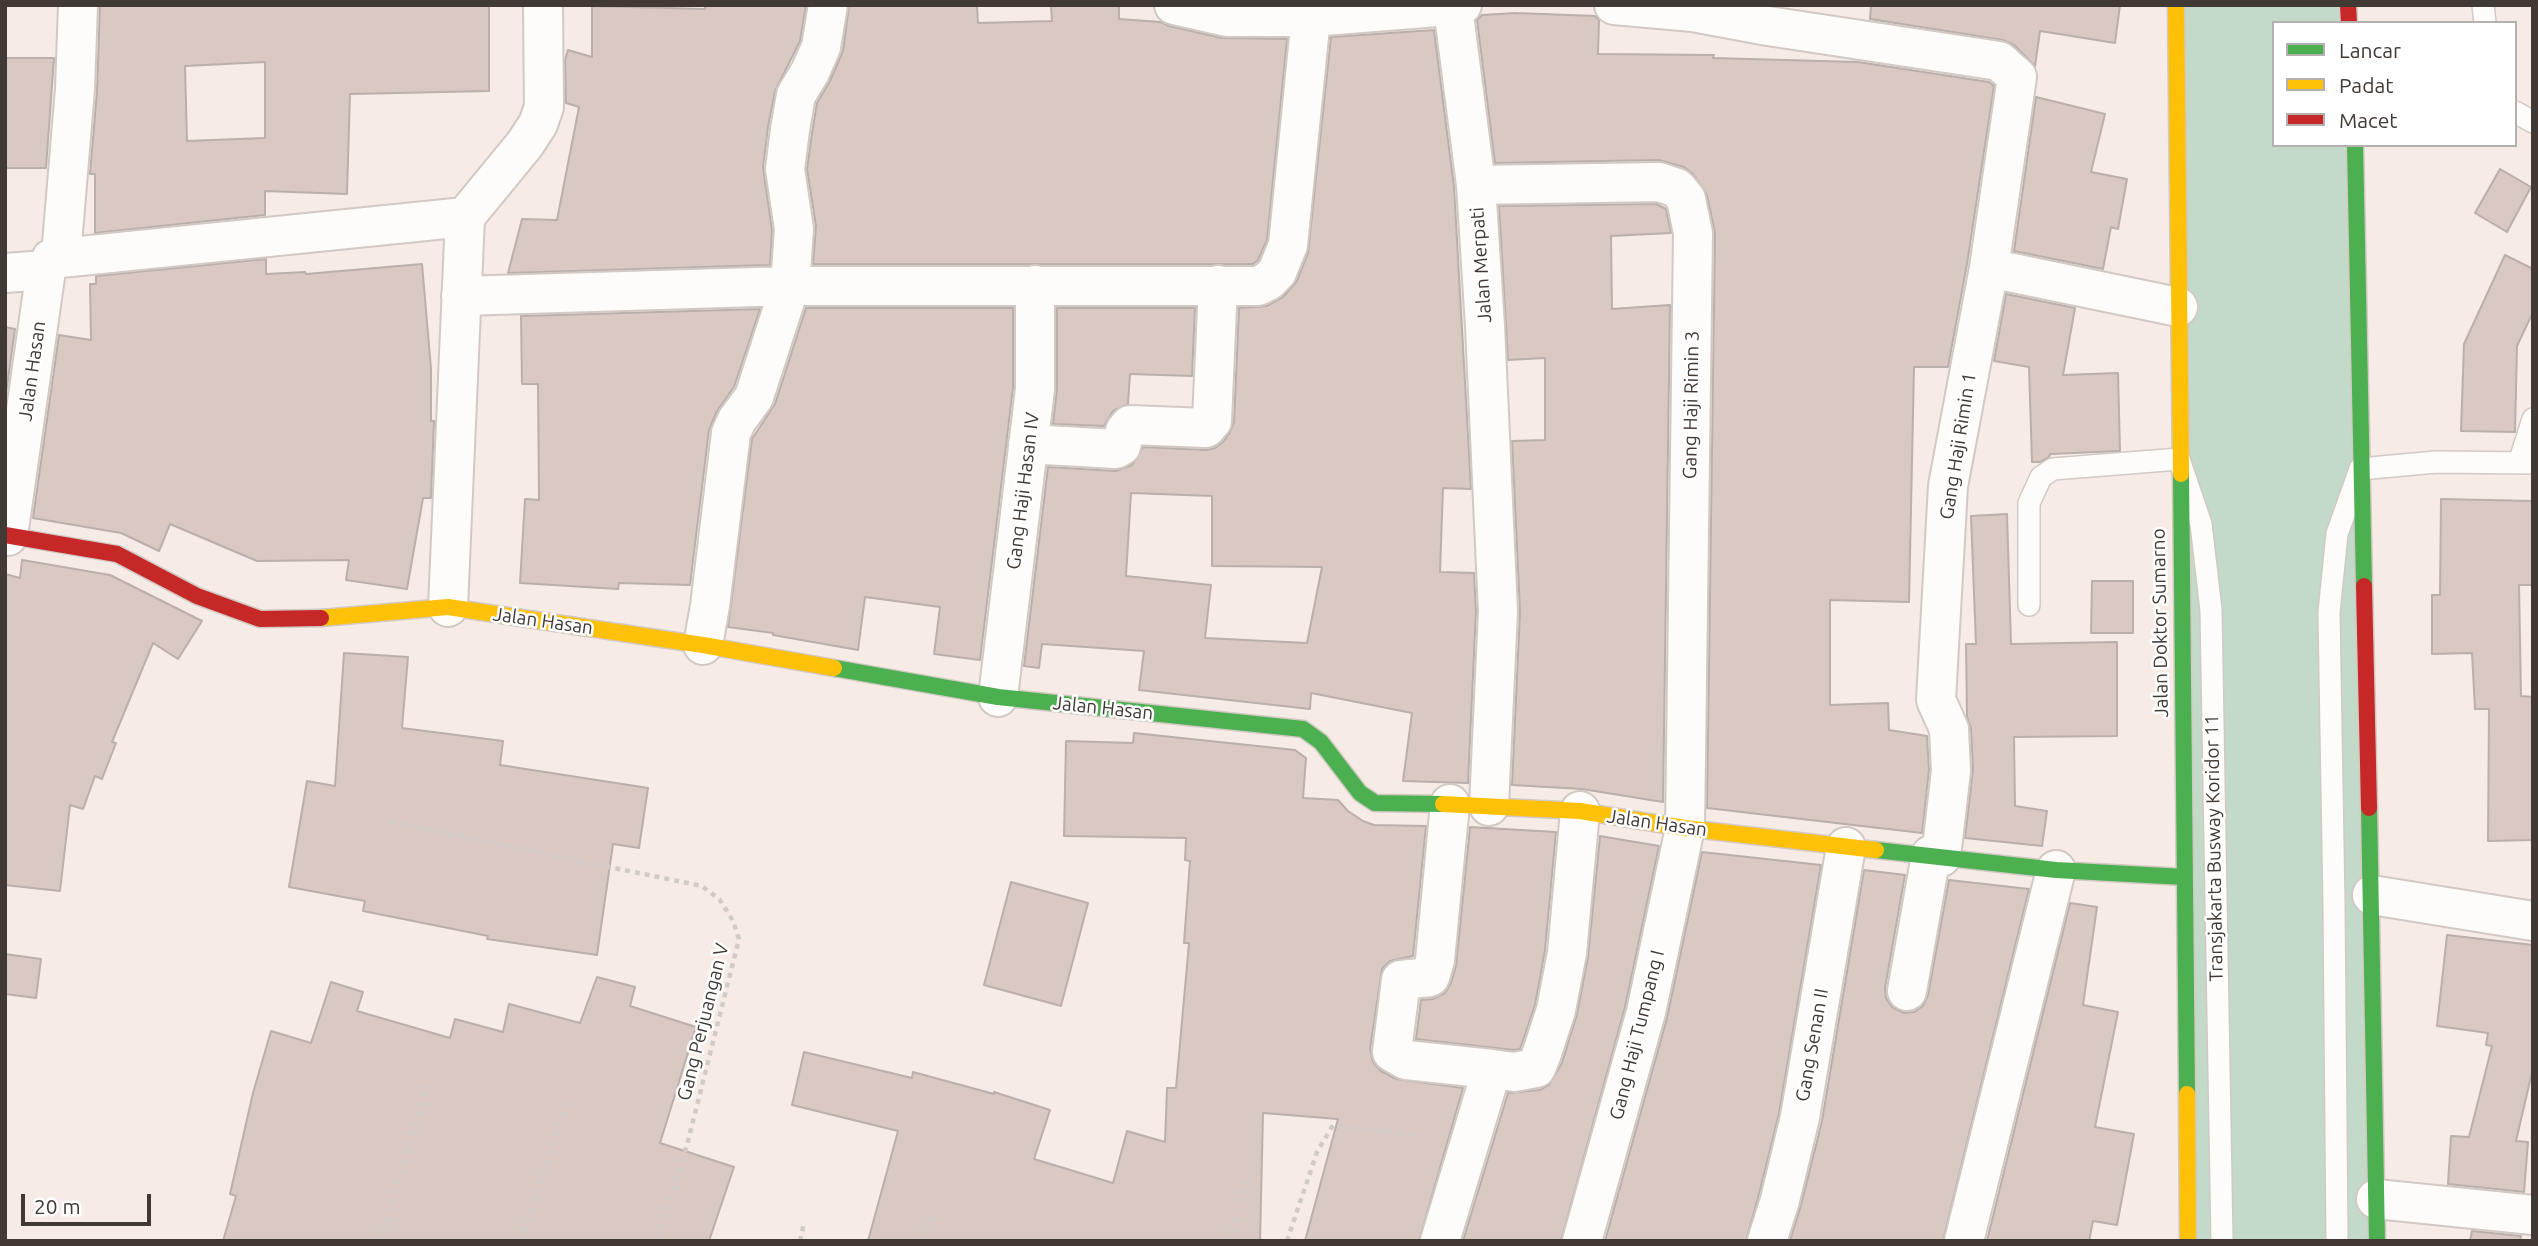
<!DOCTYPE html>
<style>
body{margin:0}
#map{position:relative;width:2538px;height:1246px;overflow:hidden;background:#f7ebe5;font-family:Ubuntu,sans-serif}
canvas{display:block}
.frame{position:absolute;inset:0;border:7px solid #413934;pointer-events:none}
.legend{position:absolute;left:2272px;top:21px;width:245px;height:126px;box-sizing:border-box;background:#fff;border:2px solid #b3b0ae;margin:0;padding:9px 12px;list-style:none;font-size:21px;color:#413934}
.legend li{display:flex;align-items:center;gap:14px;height:35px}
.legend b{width:35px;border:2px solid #b3b0ae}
.scale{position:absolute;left:21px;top:1194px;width:130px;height:32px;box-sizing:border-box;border:4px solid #413934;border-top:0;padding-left:9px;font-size:21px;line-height:24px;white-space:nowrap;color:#413934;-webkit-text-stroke:5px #fff;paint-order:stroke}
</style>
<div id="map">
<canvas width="2538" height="1246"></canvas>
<div class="frame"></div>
<ul class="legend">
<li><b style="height:9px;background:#4caf50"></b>Lancar</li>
<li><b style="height:9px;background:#ffc107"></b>Padat</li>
<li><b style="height:9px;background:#c62828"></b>Macet</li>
</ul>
<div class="scale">20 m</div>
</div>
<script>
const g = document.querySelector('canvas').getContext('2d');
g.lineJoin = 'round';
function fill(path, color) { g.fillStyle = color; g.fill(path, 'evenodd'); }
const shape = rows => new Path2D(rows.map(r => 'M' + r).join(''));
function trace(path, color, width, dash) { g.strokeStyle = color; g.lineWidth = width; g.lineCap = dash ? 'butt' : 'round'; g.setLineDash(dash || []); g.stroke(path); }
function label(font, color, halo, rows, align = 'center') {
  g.font = font + ' Ubuntu,sans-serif'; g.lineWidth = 5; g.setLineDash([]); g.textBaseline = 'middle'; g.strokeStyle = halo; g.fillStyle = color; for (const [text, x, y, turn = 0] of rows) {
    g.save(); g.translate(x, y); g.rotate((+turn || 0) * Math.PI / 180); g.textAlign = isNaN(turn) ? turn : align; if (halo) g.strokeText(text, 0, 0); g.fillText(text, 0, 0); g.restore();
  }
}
fill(shape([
 [2176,5,2350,5,2350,23,2274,23,2274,145,2353,145,2374,1241,2188,1241]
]), '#c3dac9');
const building = shape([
 [100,5,489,5,489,91,350,94,347,194,265,191,265,215,95,233,95,174,90,174,97,91,100,5],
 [265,62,265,138,187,141,185,66,265,62],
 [705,5,806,5,800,41,775,91,768,127,763,167,772,230,770,265,508,273,522,219,557,220,579,107,566,103,565,60,568,50,592,57,592,6,705,9,705,5],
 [849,5,977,5,978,23,1052,21,1051,5,1119,5,1119,19,1161,22,1169,26,1222,38,1287,39,1267,240,1258,260,1253,264,813,264,816,226,807,169,812,133,817,103,830,81,843,51,849,5],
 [1871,5,2120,5,2115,43,2040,31,2035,66,2014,45,2003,40,1870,19,1871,5],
 [1516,13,1595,16,1599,20,1598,54,1714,55,1713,58,1858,62,1989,82,1994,86,1967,264,1948,367,1914,367,1909,602,1830,600,1830,705,1888,703,1889,730,1927,736,1929,770,1922,833,1707,808,1715,233,1707,195,1693,174,1684,167,1659,160,1495,163,1477,20,1482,15,1516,13],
 [1434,30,1454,187,1471,489,1443,488,1440,572,1474,573,1476,611,1468,783,1403,781,1412,713,1311,693,1310,709,1139,690,1144,651,1042,644,1039,668,1024,666,1048,467,1116,471,1132,465,1143,447,1206,450,1215,448,1223,442,1229,434,1234,422,1239,308,1267,306,1283,297,1297,281,1308,253,1331,37,1434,30],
 [1131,493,1212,496,1212,566,1322,567,1307,643,1205,638,1211,585,1126,576,1131,493],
 [5,58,54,58,46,168,5,168,5,58],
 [2036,97,2105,114,2091,172,2127,179,2118,229,2111,227,2103,269,2014,251,2036,97],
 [2500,169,2531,187,2507,232,2475,213,2500,169],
 [1656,204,1666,209,1671,233,1611,236,1612,309,1670,305,1663,802,1582,789,1512,785,1520,612,1512,441,1545,440,1545,358,1508,360,1499,206,1656,204],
 [2505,255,2533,269,2533,312,2517,346,2515,432,2461,431,2464,344,2505,255],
 [266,259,266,274,305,272,306,274,422,264,431,369,431,421,434,421,431,498,423,498,407,589,346,580,349,560,257,561,170,524,159,551,121,533,33,518,59,335,91,340,90,284,96,284,96,276,266,259],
 [2006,294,2075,308,2063,375,2118,373,2120,451,2050,454,2049,457,2040,462,2032,462,2029,367,1994,361,2006,294],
 [806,308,1013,308,1013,388,980,660,934,654,940,607,865,597,858,650,773,635,773,633,728,627,752,439,775,404,806,308],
 [1057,308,1195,308,1192,376,1130,374,1128,404,1113,411,1104,426,1053,424,1057,389,1057,308],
 [760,309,734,387,717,411,709,430,690,585,619,583,618,589,520,583,525,499,539,500,538,384,522,384,521,316,760,309],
 [5,327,15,329,5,401,5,327],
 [2441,499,2533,501,2533,585,2519,585,2521,696,2533,697,2533,840,2488,841,2489,709,2475,709,2472,653,2432,654,2432,595,2440,595,2441,499],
 [2007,514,2011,644,2117,642,2117,736,2014,737,2015,806,2047,811,2042,846,1965,838,1973,770,1971,728,1967,717,1966,644,1976,644,1971,516,2007,514],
 [22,560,110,575,202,621,178,659,153,643,112,742,116,743,102,779,95,776,83,809,70,805,60,891,5,885,5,574,20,578,22,560],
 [2092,581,2133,581,2133,633,2091,633,2092,581],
 [344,653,408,657,402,728,503,741,500,765,648,788,639,848,613,844,597,955,487,939,488,936,363,911,365,901,289,887,307,781,335,786,344,653],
 [1134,733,1295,750,1306,758,1303,798,1338,800,1348,811,1363,821,1374,825,1426,826,1413,956,1390,961,1382,969,1370,1049,1373,1062,1381,1071,1396,1079,1463,1088,1419,1241,1305,1241,1338,1119,1263,1113,1260,1241,868,1241,898,1131,792,1105,804,1052,912,1078,913,1072,994,1094,994,1092,1050,1110,1034,1159,1113,1183,1127,1131,1165,1142,1167,1088,1176,1088,1189,943,1184,943,1190,861,1185,860,1186,838,1064,836,1066,741,1133,743,1134,733],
 [1470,827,1556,832,1545,950,1535,1005,1520,1049,1514,1050,1416,1039,1421,1000,1433,999,1445,993,1451,983,1456,966,1470,827],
 [1600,836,1659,846,1625,1007,1561,1241,1463,1241,1508,1093,1540,1090,1549,1085,1562,1063,1577,1014,1588,957,1600,836],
 [1702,852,1821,865,1779,1113,1759,1194,1746,1241,1605,1241,1667,1018,1702,852],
 [1864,870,1905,875,1885,988,1886,998,1892,1007,1904,1013,1914,1012,1923,1006,1928,995,1949,880,2029,889,1943,1241,1790,1241,1801,1205,1822,1121,1864,870],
 [1011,882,1088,903,1061,1006,984,985,1011,882],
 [2070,903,2097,907,2083,1005,2118,1012,2095,1127,2134,1134,2117,1225,2093,1221,2089,1241,1987,1241,2070,903],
 [2447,935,2533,945,2533,1068,2516,1141,2528,1142,2524,1192,2448,1184,2451,1136,2469,1137,2492,1046,2486,1045,2488,1033,2437,1026,2447,935],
 [5,954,41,959,36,998,5,994,5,954],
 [597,977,635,987,630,1006,696,1027,660,1143,734,1167,709,1241,223,1241,236,1196,230,1194,253,1093,271,1031,311,1043,331,982,363,992,357,1011,450,1038,455,1019,503,1032,509,1004,580,1023,597,977],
 [2472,1231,2521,1236,2520,1241,2470,1241,2472,1231]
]);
fill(building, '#dac8c2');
trace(building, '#b9afab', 2);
const lane = shape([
 [2483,5,2485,23],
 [2515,112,2533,122],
 [2519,463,2533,419],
 [2029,605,2029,503,2041,477,2053,469,2179,459,2201,524,2211,610,2222,1241],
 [2337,1241,2334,905,2329,612,2337,534,2360,469,2436,462,2533,463]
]);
const street = shape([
 [1174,5,1227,17,1311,17,1462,5],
 [1614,5,1693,12,1768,26,1999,61,2017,77,1989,268],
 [1453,7,1476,185,1485,326,1498,611,1489,806],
 [1476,185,1659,182,1677,188,1686,199,1693,233,1685,828,1646,1012,1582,1241],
 [61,256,75,89,78,5],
 [5,273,46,270],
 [461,296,790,286,1258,286,1268,281,1277,272,1288,245,1311,17],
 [1028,444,1116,449,1121,446,1125,431,1130,425,1206,428,1212,421,1218,285],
 [8,536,46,270,51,259,465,217,525,144,538,124,544,107,543,5],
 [448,607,465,217],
 [703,645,710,606,731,433,737,420,754,397,790,286,794,229,785,169,790,130,796,95,810,72,821,47,828,5],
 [998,697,1035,389,1035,285],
 [1450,804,1435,960,1430,977,1401,980,1392,1052,1406,1060,1492,1069],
 [1941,857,1951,771,1949,729,1936,700,1948,486,1989,268,2178,307],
 [2372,895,2533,921],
 [1907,991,1931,855],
 [2376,1199,2533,1215],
 [1440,1241,1492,1069,1514,1072,1536,1068,1541,1056,1556,1010,1567,953,1580,811],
 [1767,1241,1780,1200,1800,1117,1846,847],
 [1964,1241,2056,870]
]);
const fast = shape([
 [2355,145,2364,586],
 [2181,474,2187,1094],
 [834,668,998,697,1303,729,1321,742,1360,793,1375,803,1443,804],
 [2369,808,2377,1241],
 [1876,850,2056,870,2184,877]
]);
const slow = shape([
 [2176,5,2181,474],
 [321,618,448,607,703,645,834,668],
 [1443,804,1580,811,1685,828,1876,850],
 [2187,1094,2188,1241]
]);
const jam = shape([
 [2348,5,2349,23],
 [5,535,117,554,197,596,260,619,321,618],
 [2364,586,2369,808]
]);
trace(lane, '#d2c9c4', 24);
trace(street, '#d2c9c4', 42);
trace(fast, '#d2c9c4', 19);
trace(slow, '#d2c9c4', 19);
trace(jam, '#d2c9c4', 19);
trace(shape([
 [390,822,702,886,720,900,733,921,739,939,688,1141,658,1241],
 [381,1241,427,1084],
 [522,1241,566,1102],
 [800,1241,804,1223],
 [924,1241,931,1215],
 [1229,1241,1249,1178],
 [1287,1241,1317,1152,1333,1125,1417,1136]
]), '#d1cbc8', 4.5, [5, 5]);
trace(lane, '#fefcfb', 21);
trace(street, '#fefcfb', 38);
trace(fast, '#4caf50', 16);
trace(slow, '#ffc107', 16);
trace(jam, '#c62828', 16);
label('19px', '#413934', '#fff', [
 ["Jalan Merpati",1481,265,-94],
 ["Jalan Hasan",32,371,-82],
 ["Gang Haji Rimin 3",1691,405,-89],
 ["Gang Haji Rimin 1",1958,446,-81],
 ["Gang Haji Hasan IV",1023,491,-83],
 ["Jalan Hasan",543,621,8],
 ["Jalan Doktor Sumarno",2160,623,-91],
 ["Jalan Hasan",1103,708,6],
 ["Jalan Hasan",1657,823,8],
 ["Transjakarta Busway Koridor 11",2214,848,-91],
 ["Gang Perjuangan V",703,1022,-76],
 ["Gang Haji Tumpang I",1637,1035,-76],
 ["Gang Senan II",1812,1045,-80]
]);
</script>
